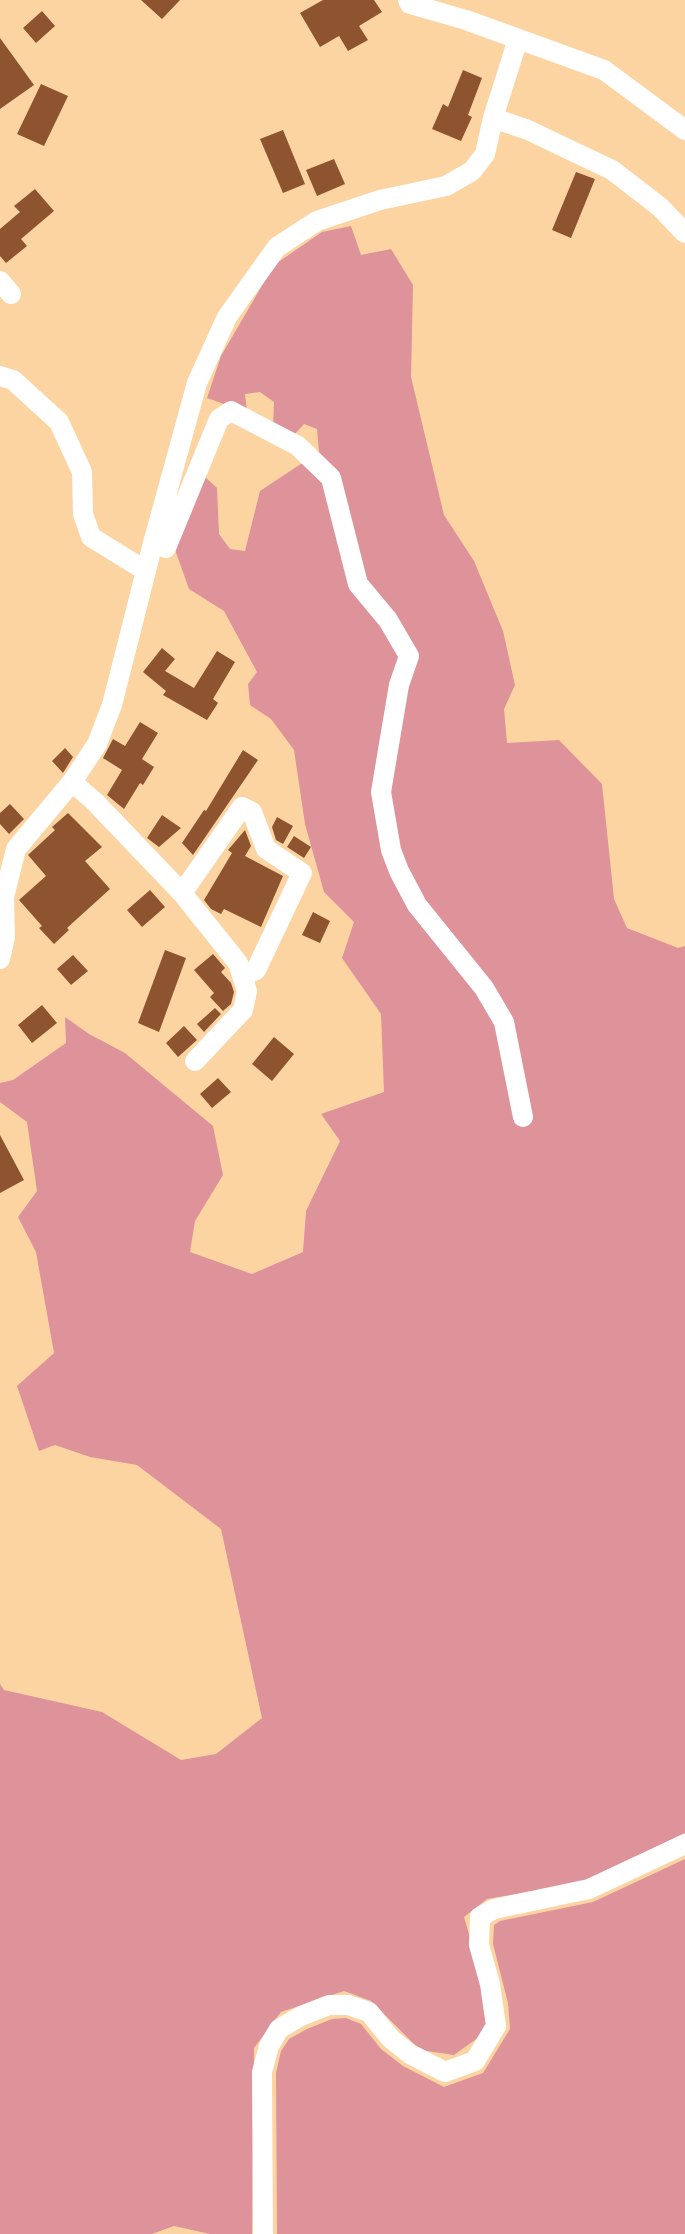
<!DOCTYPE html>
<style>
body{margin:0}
canvas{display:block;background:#fbd4a2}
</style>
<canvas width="685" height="2234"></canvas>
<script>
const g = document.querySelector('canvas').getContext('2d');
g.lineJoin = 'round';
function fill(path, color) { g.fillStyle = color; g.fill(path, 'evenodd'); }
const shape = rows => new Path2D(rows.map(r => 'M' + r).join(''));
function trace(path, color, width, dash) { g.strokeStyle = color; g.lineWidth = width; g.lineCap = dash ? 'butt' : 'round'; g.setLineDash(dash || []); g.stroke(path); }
fill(shape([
 [351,226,361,255,391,249,413,285,411,377,444,515,474,561,503,631,515,685,504,709,507,743,559,740,602,784,614,899,627,928,678,948,685,946,685,1833,586,1882,487,1899,464,1917,490,2006,490,2029,454,2055,420,2050,371,2001,344,1991,281,2012,254,2048,252,2234,210,2234,174,2226,152,2234,0,2234,0,1684,4,1690,102,1712,181,1760,216,1754,262,1718,221,1529,137,1465,90,1457,55,1445,39,1451,17,1386,54,1353,36,1252,18,1217,37,1191,27,1122,0,1102,0,1083,13,1080,66,1043,65,1017,89,1034,125,1053,213,1126,223,1175,195,1221,190,1252,252,1274,303,1252,306,1211,340,1141,321,1114,384,1092,381,1014,342,958,354,922,324,892,305,824,294,750,271,719,250,705,248,684,257,672,224,611,189,589,173,544,205,477,217,488,219,534,230,549,245,551,260,491,319,452,317,429,304,424,294,435,273,427,274,402,260,392,245,394,247,412,207,398,221,356,274,265,322,232],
 [685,1859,685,2234,277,2234,276,2073,281,2051,289,2039,307,2029,332,2019,346,2018,361,2024,381,2049,403,2066,444,2087,483,2073,510,2029,508,2003,493,1944,494,1925,500,1921,593,1902]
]), '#de939a');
fill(shape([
 [141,0,180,0,162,19],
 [323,0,374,0,382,12,359,26,368,40,348,51,339,36,320,47,300,13],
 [42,11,55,26,36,43,23,28],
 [0,38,34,85,0,109],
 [463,70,482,78,468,115,472,117,461,141,432,129,443,104,448,107],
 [41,84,68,96,44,146,17,134],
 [283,130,305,184,283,193,260,139],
 [334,159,345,184,317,196,306,170],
 [576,172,595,179,571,238,552,230],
 [35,189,54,211,21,239,27,246,6,263,0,256,0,229,20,212,14,206],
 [162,648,175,659,165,671,194,688,217,651,235,662,213,699,218,703,207,720,163,695,166,691,143,672],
 [140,722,158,733,142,759,154,767,143,785,140,783,124,809,107,795,122,770,103,758,113,739,125,746],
 [65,748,73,757,63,773,52,761],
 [243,750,258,760,193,855,182,843,204,810,206,811],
 [10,804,24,819,9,834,0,824,0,813],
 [68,813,102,847,85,861,110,889,67,928,69,930,54,944,39,928,42,926,19,900,46,876,28,855,55,830,52,827],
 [162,815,181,828,159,847,147,838],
 [277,817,293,826,283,844,276,840,272,827],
 [245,830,251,846,245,856,283,876,261,927,224,909,221,914,211,909,204,900,232,853,228,850],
 [294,836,311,847,304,858,287,847],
 [150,890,165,907,142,927,127,910],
 [313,912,330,921,320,943,302,935],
 [165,950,186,958,159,1032,138,1023],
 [213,954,225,968,221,972,231,983,234,992,231,1004,223,1011,210,997,214,993,194,970],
 [73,955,88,971,71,985,57,969],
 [42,1005,57,1023,32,1043,18,1025],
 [215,1008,221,1014,204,1032,197,1024],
 [184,1026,197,1040,178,1057,166,1043],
 [274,1037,294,1054,272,1081,252,1064],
 [218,1078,231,1092,212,1108,200,1094],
 [0,1135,24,1180,0,1193]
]), '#8d542f');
trace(shape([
 [408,0,410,4,466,20,604,70,685,130],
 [493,118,528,130,612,170,660,207,685,233],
 [0,281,11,294],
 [0,376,13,380,59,422,82,472,83,514,91,537,146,571],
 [153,543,166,548,219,419,231,411,298,446,331,478,358,584,388,620,409,656,399,685,381,792,391,850,399,871,417,905,484,988,504,1022,523,1117],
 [72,782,95,802,182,893,238,963,247,991,243,1010,195,1061],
 [182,893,242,807,252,812,266,849,302,873,256,970,242,976],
 [0,959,5,937,4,897,16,849,72,782,97,744,112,705,153,543,197,383,227,317,277,247,317,221,380,200,446,186,472,171,485,154,493,118,518,39],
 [263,2234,262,2072,269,2046,279,2029,301,2016,329,2005,348,2005,369,2012,391,2039,410,2054,445,2072,475,2061,496,2026,490,1984,479,1945,480,1917,494,1909,589,1889,685,1844]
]), '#fff', 20);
</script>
